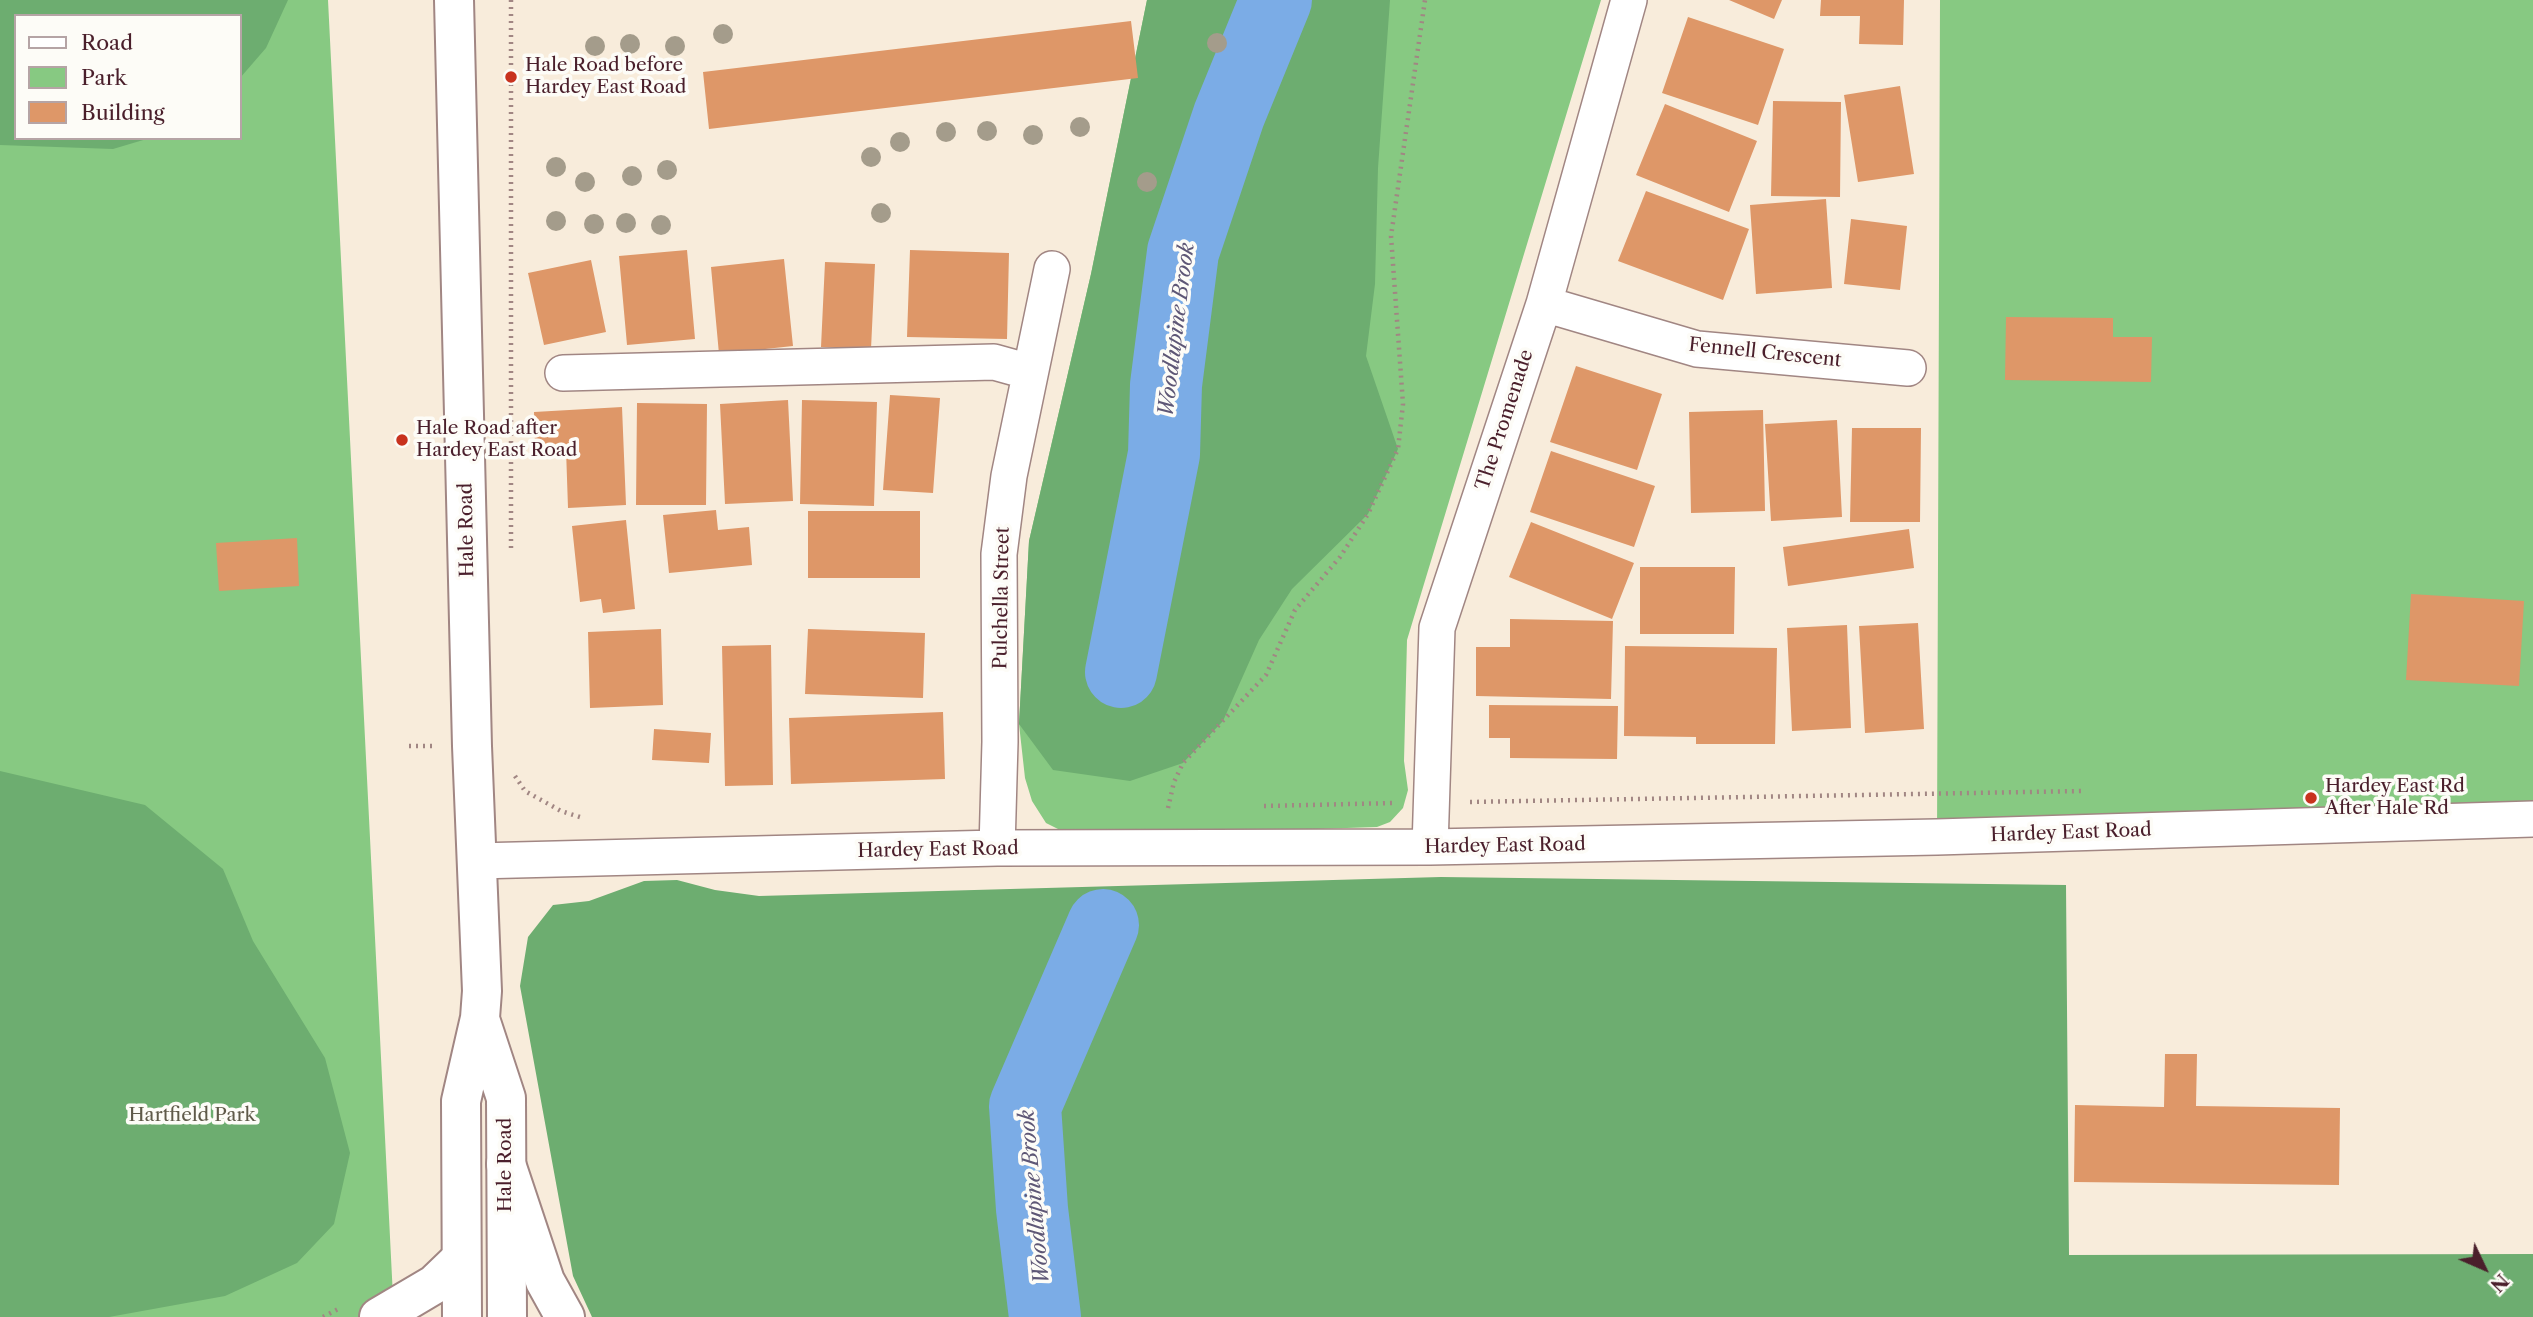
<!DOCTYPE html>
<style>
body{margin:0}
#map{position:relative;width:2533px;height:1317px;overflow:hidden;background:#f8ecdb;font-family:"Libre Caslon Text",serif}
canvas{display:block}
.legend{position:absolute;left:14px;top:14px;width:228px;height:126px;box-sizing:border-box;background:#fdfcf7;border:2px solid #b5a4a5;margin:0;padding:9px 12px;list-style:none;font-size:21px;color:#4a1f2b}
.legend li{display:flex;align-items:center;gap:14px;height:35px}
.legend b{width:35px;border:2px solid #b5a4a5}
.north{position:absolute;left:2449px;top:1233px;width:70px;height:70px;-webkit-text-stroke:5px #fdfcf7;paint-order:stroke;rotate:134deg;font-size:19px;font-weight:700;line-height:28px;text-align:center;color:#4a1f2b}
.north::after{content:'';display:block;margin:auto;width:24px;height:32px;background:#4a1f2b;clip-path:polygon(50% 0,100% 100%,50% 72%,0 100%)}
</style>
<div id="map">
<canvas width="2533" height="1317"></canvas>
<ul class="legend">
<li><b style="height:9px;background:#fff"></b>Road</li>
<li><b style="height:19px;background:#87c982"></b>Park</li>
<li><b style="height:19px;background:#de9768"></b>Building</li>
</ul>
<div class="north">N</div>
</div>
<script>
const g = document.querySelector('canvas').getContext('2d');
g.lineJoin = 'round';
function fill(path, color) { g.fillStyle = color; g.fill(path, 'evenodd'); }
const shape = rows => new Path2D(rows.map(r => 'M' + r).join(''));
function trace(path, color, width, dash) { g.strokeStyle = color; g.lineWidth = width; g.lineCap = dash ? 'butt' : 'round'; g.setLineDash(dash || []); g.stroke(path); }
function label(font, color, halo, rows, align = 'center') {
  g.font = font + ' "Libre Caslon Text",serif'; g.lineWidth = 7; g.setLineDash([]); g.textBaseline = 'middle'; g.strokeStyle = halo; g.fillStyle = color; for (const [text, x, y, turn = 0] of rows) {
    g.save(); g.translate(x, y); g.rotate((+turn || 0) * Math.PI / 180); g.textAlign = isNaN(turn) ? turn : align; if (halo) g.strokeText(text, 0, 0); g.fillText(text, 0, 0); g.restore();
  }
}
fill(shape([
 [0,0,328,0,394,1317,0,1317],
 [16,16,240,16,240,138,16,138],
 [1147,0,1601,0,1407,640,1404,761,1408,790,1403,808,1390,822,1377,827,1074,837,1046,823,1032,801,1025,778,1019,724,1029,541,1091,274],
 [1940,0,2533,0,2533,819,1937,837]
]), '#87c982');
fill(shape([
 [0,0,288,0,266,48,240,78,240,16,16,16,16,138,150,138,113,149,0,145],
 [1147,0,1390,0,1378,168,1375,284,1366,356,1398,449,1368,514,1292,589,1259,640,1223,721,1183,763,1130,781,1053,770,1019,724,1029,541,1091,274],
 [0,771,145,805,223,869,253,941,325,1058,350,1153,334,1224,297,1263,225,1296,109,1317,0,1317],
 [1441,877,2066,885,2069,1255,2533,1254,2533,1317,592,1317,573,1276,520,986,528,937,553,905,589,901,644,881,677,880,715,890,759,896]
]), '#6dad70');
trace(shape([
 [1121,672,1164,454,1166,385,1183,252,1229,115,1276,0],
 [1045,1317,1032,1209,1025,1106,1103,925]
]), '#7bace6', 72);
fill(shape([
 [1729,0,1782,0,1774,19],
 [1821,0,1904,0,1903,45,1859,44,1860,16,1820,16],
 [1688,17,1784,49,1758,125,1662,93],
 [1131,21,1138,78,709,129,703,72],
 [1900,86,1914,174,1858,182,1844,95],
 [1773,101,1841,102,1840,197,1771,196],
 [1665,104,1757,141,1729,212,1636,175],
 [1646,191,1749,229,1723,300,1618,261],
 [1826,199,1832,288,1756,294,1750,205],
 [1851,219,1907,226,1900,290,1844,284],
 [687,250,695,339,627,345,619,256],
 [910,250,1009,253,1007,339,907,337],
 [784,259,793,346,719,354,711,267],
 [591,260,606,332,544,345,528,273],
 [825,262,875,264,871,349,821,347],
 [2006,317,2113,318,2113,337,2152,337,2151,382,2005,380],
 [1576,366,1662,394,1637,470,1550,442],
 [890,395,940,398,933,493,883,490],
 [788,400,793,501,725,504,720,404],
 [802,400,877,402,874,506,800,504],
 [637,403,707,404,706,505,636,505],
 [622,407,626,505,568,508,566,449,535,450,534,412],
 [1763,410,1765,511,1691,513,1689,412],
 [1837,420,1842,517,1771,521,1765,424],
 [1852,428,1921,428,1920,522,1850,522],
 [1551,451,1655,486,1634,547,1530,512],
 [716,510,718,530,749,527,752,565,669,573,663,515],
 [808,511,920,511,920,578,808,578],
 [626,520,635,609,603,613,601,599,580,602,572,526],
 [1531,522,1634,563,1612,619,1509,577],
 [1909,529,1914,568,1788,586,1783,547],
 [297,538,299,586,219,591,216,543],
 [1640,567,1735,567,1734,634,1640,634],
 [2411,594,2524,601,2519,686,2406,680],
 [1510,619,1613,621,1611,699,1476,696,1476,647,1510,647],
 [1918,623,1924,729,1865,733,1859,626],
 [1847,625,1851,728,1792,731,1787,628],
 [661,629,663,705,590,708,588,632],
 [808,629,925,633,923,698,805,694],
 [771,645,773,785,725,786,722,646],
 [1625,646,1777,648,1775,744,1696,744,1696,737,1624,736],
 [1489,705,1618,706,1617,759,1510,758,1510,738,1489,738],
 [943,712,945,779,791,784,789,718],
 [654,729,711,733,709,763,652,760],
 [2165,1054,2197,1054,2196,1106,2340,1108,2339,1185,2074,1182,2075,1105,2164,1107]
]), '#de9768');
const street = shape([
 [1544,304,1697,349,1908,368],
 [563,373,994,362,1030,372],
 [1430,847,1437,628,1544,304,1629,0],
 [997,848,1000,742,999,554,1009,476,1052,269],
 [476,861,997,848,1430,847,1937,837,2533,819]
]);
const secondary = shape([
 [454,0,472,746,482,991,480,1018,461,1101,462,1317],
 [480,1019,506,1098,507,1317]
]);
const highway = shape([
 [506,1164,545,1281,565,1317],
 [379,1317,435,1284,461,1259]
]);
trace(street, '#a18683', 38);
trace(secondary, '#a18683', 42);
trace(highway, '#a18683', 42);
trace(shape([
 [511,548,511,0],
 [409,746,433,746],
 [515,776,525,791,561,811,583,818],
 [1470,802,2084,791],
 [1264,806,1395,803],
 [1168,808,1174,782,1183,763,1266,675,1295,610,1340,557,1368,514,1398,449,1403,404,1391,236,1425,0],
 [323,1317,340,1308]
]), '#a18683', 4.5, [2, 5]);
trace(street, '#fff', 35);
trace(secondary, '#fff', 38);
trace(highway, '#fff', 38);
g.fillStyle = '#a49c8b';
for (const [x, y] of [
 [723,34],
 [1217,43],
 [630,44],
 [595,46],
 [675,46],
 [1080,127],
 [987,131],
 [946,132],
 [1033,135],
 [900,142],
 [871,157],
 [556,167],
 [667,170],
 [632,176],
 [585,182],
 [1147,182],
 [881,213],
 [556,221],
 [626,223],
 [594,224],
 [661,225]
]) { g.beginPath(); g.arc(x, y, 10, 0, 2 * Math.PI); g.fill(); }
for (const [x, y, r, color] of [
 [511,77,7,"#c8321e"],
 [402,440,7,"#c8321e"],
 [2311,798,7,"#c8321e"]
]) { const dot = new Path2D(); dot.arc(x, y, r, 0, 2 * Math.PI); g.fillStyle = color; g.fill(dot); trace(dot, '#fdfcf7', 2.5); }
label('19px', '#4a1f2b', '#fdfcf7', [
 ["Hale Road before",525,66],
 ["Hardey East Road",525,88],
 ["Hale Road after",416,429],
 ["Hardey East Road",416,451],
 ["Hardey East Rd",2325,787],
 ["After Hale Rd",2325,809]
], 'left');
label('19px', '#4a1f2b', '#fdfcf7', [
 ["Fennell Crescent",1765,353,6],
 ["The Promenade",1505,420,-72],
 ["Hale Road",467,530,-91],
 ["Pulchella Street",1002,598,-89],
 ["Hardey East Road",2071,833,-2],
 ["Hardey East Road",1505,846,-1],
 ["Hardey East Road",938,850,-1],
 ["Hale Road",506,1165,-90]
]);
label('19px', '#5f5a49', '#fdfcf7', [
 ["Hartfield Park",192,1116]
]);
label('italic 21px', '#5e5776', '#fdfcf7', [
 ["Woodlupine Brook",1177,330,-83],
 ["Woodlupine Brook",1035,1197,-95]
]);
</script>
